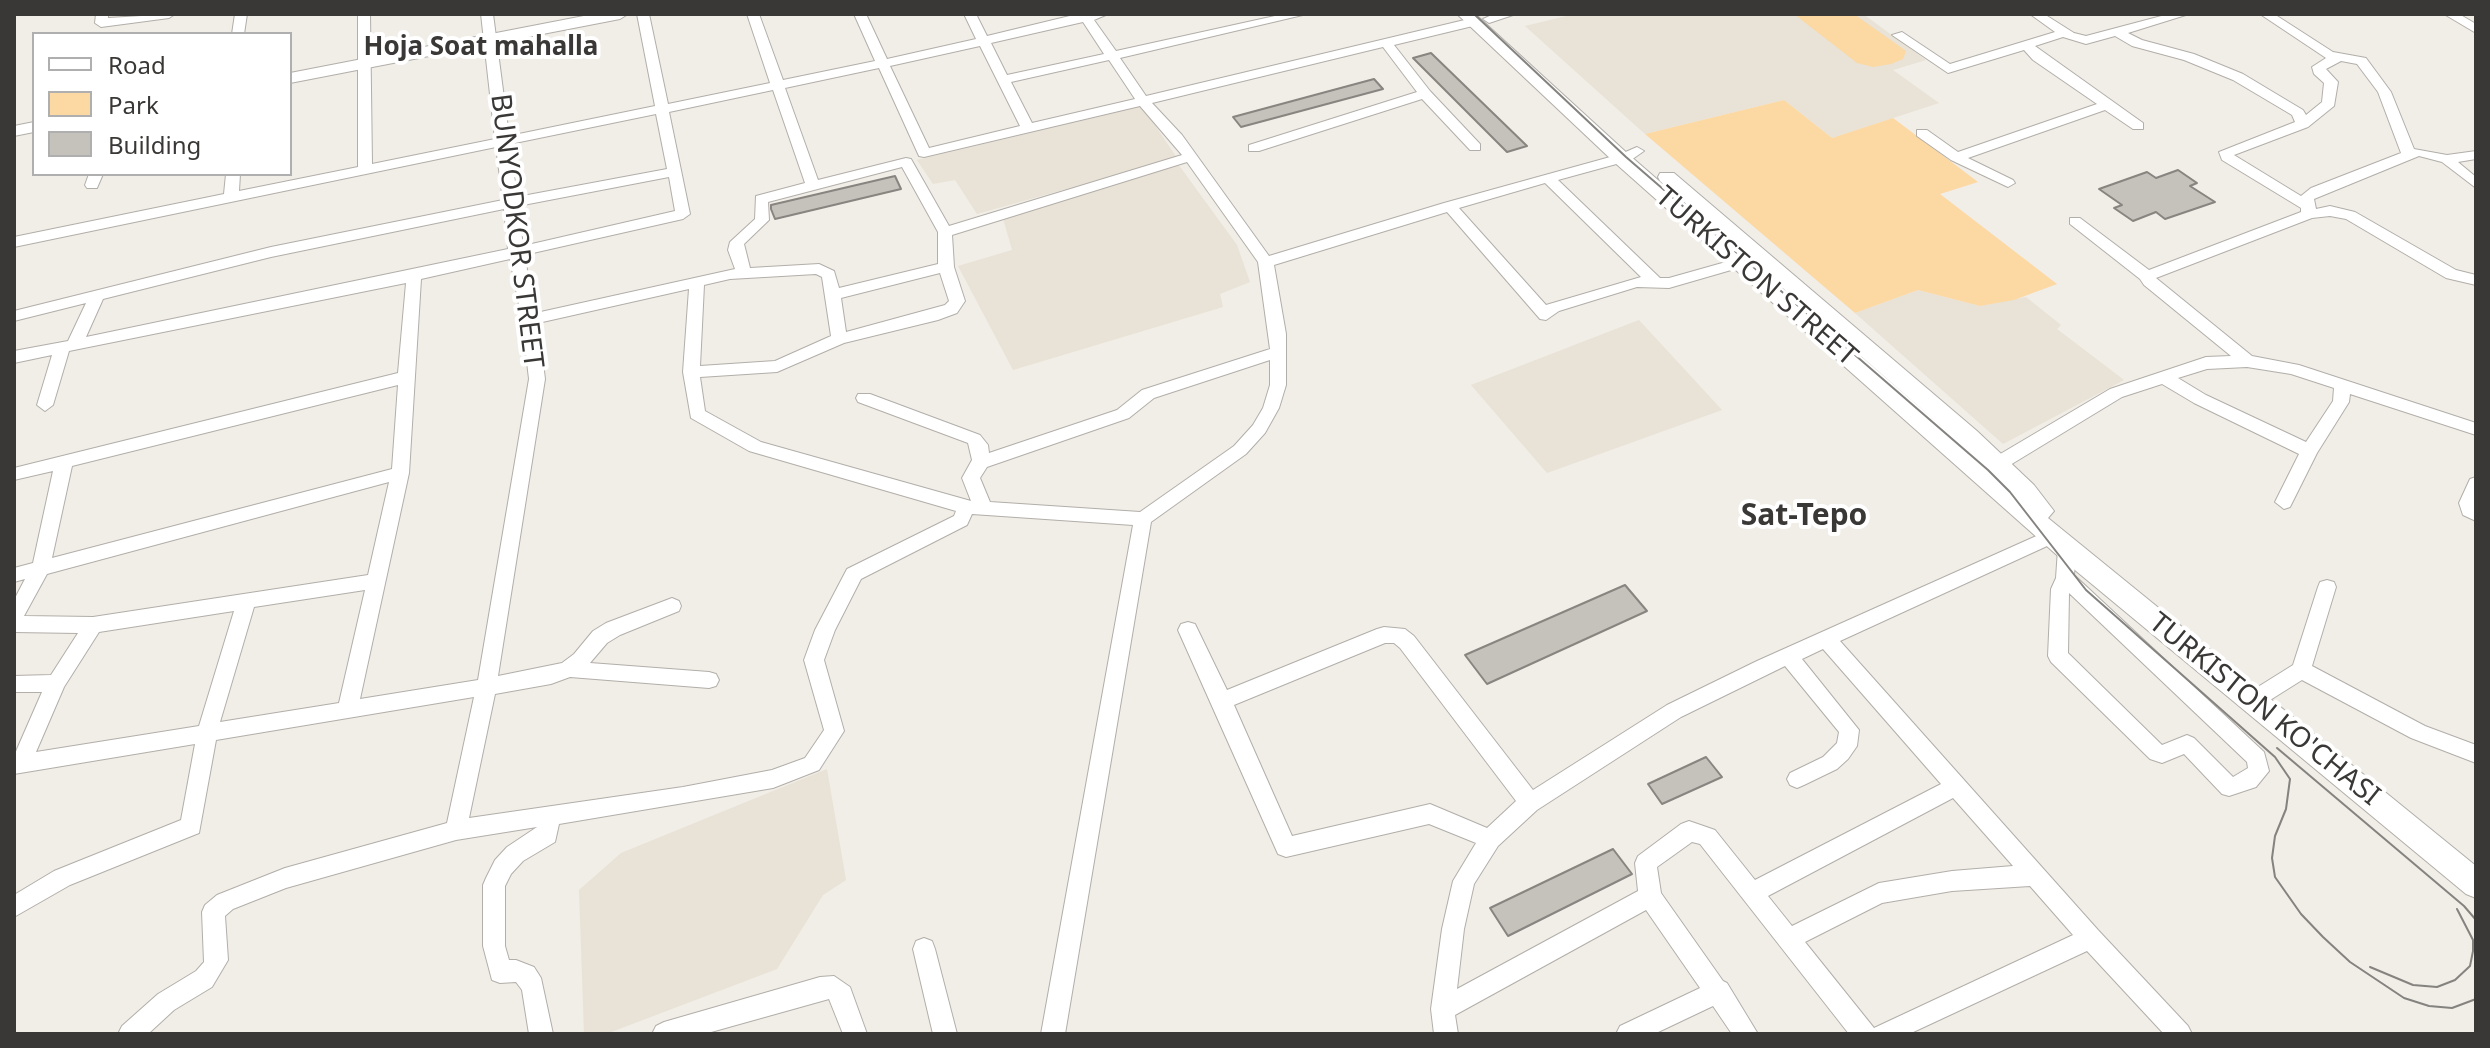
<!DOCTYPE html>
<style>
body{margin:0}
#map{position:relative;width:2490px;height:1048px;overflow:hidden;background:#f1ede7;font-family:"Noto Sans",sans-serif}
canvas{display:block}
.frame{position:absolute;inset:0;border:16px solid #3a3836;pointer-events:none}
.legend{position:absolute;left:32px;top:32px;width:260px;height:144px;box-sizing:border-box;background:#fff;border:2px solid #b0afaf;margin:0;padding:10px 14px;list-style:none;font-size:24px;color:#3a3836}
.legend li{display:flex;align-items:center;gap:16px;height:40px}
.legend b{width:40px;border:2px solid #b0afaf}
</style>
<div id="map">
<canvas width="2490" height="1048"></canvas>
<div class="frame"></div>
<ul class="legend">
<li><b style="height:10px;background:#fff"></b>Road</li>
<li><b style="height:22px;background:#fcd8a3"></b>Park</li>
<li><b style="height:22px;background:#c5c1bb"></b>Building</li>
</ul>
</div>
<script>
const g = document.querySelector('canvas').getContext('2d');
g.lineJoin = 'round';
function fill(path, color) { g.fillStyle = color; g.fill(path, 'evenodd'); }
const shape = rows => new Path2D(rows.map(r => 'M' + r).join(''));
function trace(path, color, width, dash) { g.strokeStyle = color; g.lineWidth = width; g.lineCap = dash ? 'butt' : 'round'; g.setLineDash(dash || []); g.stroke(path); }
function label(font, color, halo, rows, align = 'center') {
  g.font = font + ' "Noto Sans",sans-serif'; g.lineWidth = 8; g.setLineDash([]); g.textBaseline = 'middle'; g.strokeStyle = halo; g.fillStyle = color; for (const [text, x, y, turn = 0] of rows) {
    g.save(); g.translate(x, y); g.rotate((+turn || 0) * Math.PI / 180); g.textAlign = isNaN(turn) ? turn : align; if (halo) g.strokeText(text, 0, 0); g.fillText(text, 0, 0); g.restore();
  }
}
fill(shape([
 [1575,14,1863,14,1926,60,1893,70,1939,103,1832,138,1784,100,1645,134,1525,26],
 [1142,106,1177,158,977,214,955,180,933,184,917,160],
 [1178,164,1237,245,1250,282,1220,294,1223,307,1013,370,958,266,1012,250,1002,215],
 [1918,290,1980,306,2026,297,2061,325,2057,329,2124,380,2003,444,1855,313],
 [1639,320,1722,410,1547,473,1471,385],
 [827,769,846,880,823,895,777,969,606,1034,584,1034,579,890,621,853]
]), '#e9e2d6');
fill(shape([
 [1794,14,1854,14,1906,51,1903,59,1891,64,1873,67,1857,63],
 [1784,100,1832,138,1893,118,1978,182,1940,194,2057,284,2014,300,1980,306,1918,290,1855,313,1645,134]
]), '#fcd8a3');
const building = shape([
 [1431,53,1527,146,1507,152,1413,58,1431,53],
 [1374,79,1383,89,1241,127,1233,117,1374,79],
 [2178,170,2197,183,2190,186,2215,202,2165,219,2156,212,2133,221,2114,208,2122,205,2099,189,2147,172,2156,178,2178,170],
 [895,176,901,189,775,219,771,209,771,205,895,176],
 [1625,585,1647,611,1487,684,1465,655,1625,585],
 [1706,757,1722,777,1662,804,1648,784,1706,757],
 [1613,849,1632,874,1508,936,1490,908,1613,849]
]);
fill(building, '#c5c1bb');
trace(building, '#88847f', 2);
const minor = shape([
 [96,14,108,14,108,18,175,14,169,18,101,27,95,23,96,14],
 [235,14,247,14,244,34,232,34,235,14],
 [358,14,370,14,372,164,495,139,481,14,493,14,509,136,655,106,637,14,649,14,668,104,770,83,747,14,759,14,783,80,875,61,854,14,866,14,887,59,976,39,964,14,976,14,987,36,1078,14,1108,14,1094,20,1116,51,1284,14,1307,14,1120,58,1146,96,1473,18,1477,19,1477,25,1394,45,1430,91,1480,144,1480,150,1470,150,1422,99,1259,151,1249,151,1249,145,1417,92,1383,47,1152,103,1182,135,1269,256,1444,203,1621,154,1637,147,1644,151,1631,160,1558,180,1660,278,1669,278,1740,258,1748,263,1745,266,1669,288,1637,287,1559,311,1546,320,1540,319,1447,212,1274,265,1286,334,1286,385,1279,408,1265,433,1246,454,1151,522,1065,1034,1041,1034,1133,525,972,514,967,525,861,579,835,630,824,660,844,731,819,770,773,788,559,824,555,842,523,861,511,874,505,886,505,946,509,960,516,960,534,967,541,978,553,1034,529,1034,522,990,516,982,500,983,492,980,483,946,483,885,486,878,495,860,507,847,537,827,456,840,286,888,233,909,225,916,228,960,212,987,174,1010,148,1034,118,1034,122,1026,158,994,196,971,204,962,202,912,205,905,217,895,285,868,447,823,474,697,216,740,199,833,70,885,14,917,14,895,54,871,181,820,195,744,14,774,14,756,42,692,14,692,14,676,51,675,78,633,14,632,14,600,25,579,14,582,14,568,33,563,53,471,14,480,14,468,398,373,406,283,69,351,53,405,45,411,37,405,52,355,14,363,14,351,68,341,86,303,14,321,14,311,271,247,503,200,496,147,14,247,14,237,224,194,226,174,240,174,239,191,358,167,358,14],
 [1083,22,1104,54,1007,75,991,43,1083,22],
 [980,46,1020,126,929,148,890,66,980,46],
 [1109,60,1135,99,1032,123,1011,82,1109,60],
 [879,68,919,156,924,157,1140,106,1182,155,949,226,911,159,906,158,818,180,785,88,879,68],
 [773,90,805,183,756,196,755,219,730,242,728,250,735,269,536,313,524,255,683,219,690,214,669,112,773,90],
 [656,114,667,169,517,197,510,144,656,114],
 [1187,162,1258,262,1270,349,1142,390,1117,410,989,453,988,445,980,435,870,394,858,394,856,398,858,402,968,443,972,460,962,478,971,501,761,442,705,411,700,377,777,372,844,343,938,320,957,313,965,301,954,267,952,235,1187,162],
 [902,167,938,232,938,264,839,288,834,271,819,264,750,268,744,244,769,220,768,202,902,167],
 [669,177,675,211,523,246,518,206,669,177],
 [1545,183,1641,277,1546,305,1459,208,1545,183],
 [504,209,508,249,86,337,103,299,271,257,504,209],
 [510,259,522,320,529,379,478,680,360,699,409,473,421,279,510,259],
 [940,273,949,301,945,305,846,332,841,298,940,273],
 [816,274,822,277,831,336,775,361,700,366,704,285,730,279,816,274],
 [689,289,683,372,691,418,749,451,956,511,954,516,847,569,815,630,804,660,824,730,805,758,772,770,683,787,469,818,495,694,551,684,570,677,709,688,716,686,719,680,716,674,709,672,590,663,607,643,620,635,679,611,681,606,679,601,672,598,606,623,593,631,574,654,562,663,498,676,545,379,538,323,689,289],
 [1270,360,1270,385,1263,408,1253,425,1234,446,1140,512,990,502,980,478,987,467,1129,418,1154,398,1270,360],
 [398,385,392,469,52,558,72,466,398,385],
 [389,482,368,575,93,617,24,616,47,574,389,482],
 [365,590,339,703,220,722,254,607,365,590],
 [234,611,199,726,36,752,64,687,99,632,234,611],
 [1494,14,1516,14,1489,23,1483,19,1494,14],
 [2030,14,2044,14,2074,33,2086,36,2169,14,2189,14,2128,33,2142,40,2194,54,2243,74,2303,110,2306,115,2322,102,2324,83,2314,74,2312,67,2326,58,2260,14,2274,14,2333,52,2366,58,2391,92,2414,149,2447,155,2476,151,2476,159,2458,162,2476,177,2476,188,2442,162,2419,156,2314,199,2316,209,2330,206,2355,212,2456,270,2476,275,2476,285,2446,278,2346,219,2330,216,2312,218,2156,278,2252,356,2299,365,2476,423,2476,435,2350,394,2349,402,2317,453,2290,507,2284,509,2275,502,2299,454,2194,403,2162,384,2122,397,1992,476,1980,476,1977,471,1980,466,2110,389,2206,357,2231,356,2144,285,2140,279,2070,224,2070,218,2080,218,2149,270,2301,212,2301,208,2222,160,2219,152,2295,122,2292,115,2233,80,2184,60,2132,46,2115,36,2086,44,2063,37,2035,46,2143,123,2143,129,2133,129,2105,110,1968,158,2013,180,2015,183,2008,187,1951,160,1917,136,1917,130,1927,130,1958,152,2097,104,2033,60,2024,50,1948,73,1892,35,1902,32,1950,64,2055,32,2030,14],
 [2341,61,2357,64,2378,92,2401,153,2311,188,2301,196,2234,155,2308,127,2334,106,2338,82,2326,69,2341,61],
 [2247,367,2291,374,2334,388,2333,401,2306,442,2206,395,2178,378,2207,369,2247,367],
 [2444,14,2459,14,2476,24,2476,33,2444,14],
 [89,174,103,174,97,188,87,188,85,185,89,174],
 [2476,477,2476,521,2463,515,2459,503,2470,479,2476,477],
 [2052,529,2058,531,2061,536,2058,541,1840,641,2098,930,2188,1026,2192,1034,2164,1034,2087,951,1909,1034,1849,1034,1700,844,1692,842,1657,867,1661,893,1723,981,1727,983,1758,1034,1732,1034,1713,1006,1654,1034,1616,1034,1620,1026,1700,988,1646,910,1455,1015,1458,1034,1434,1034,1431,1009,1442,929,1453,881,1476,843,1429,824,1286,857,1278,854,1178,630,1181,624,1188,622,1195,624,1227,690,1377,629,1384,627,1405,629,1414,636,1533,790,1667,705,1757,661,2052,529],
 [1385,643,1394,643,1400,648,1516,801,1487,828,1430,804,1292,836,1234,705,1385,643],
 [1823,649,1941,784,1755,880,1715,830,1689,821,1681,824,1638,856,1635,863,1638,891,1457,989,1464,929,1474,884,1498,846,1537,810,1681,717,1785,666,1839,732,1837,743,1823,757,1790,773,1787,779,1790,785,1797,788,1804,785,1837,769,1848,759,1857,746,1859,730,1802,659,1823,649],
 [1953,798,2013,866,1952,871,1879,883,1792,926,1768,896,1953,798],
 [2030,886,2073,935,1874,1028,1805,942,1882,903,1952,891,2030,886],
 [2067,542,2073,544,2076,549,2074,575,2264,752,2269,771,2256,787,2229,796,2222,794,2184,754,2162,763,2150,759,2051,662,2048,656,2051,589,2056,578,2058,549,2061,544,2067,542],
 [2069,593,2247,762,2248,768,2233,777,2194,738,2187,735,2162,745,2068,653,2069,593],
 [2327,580,2334,582,2336,587,2312,666,2425,726,2476,745,2476,763,2411,738,2302,680,2259,707,2252,709,2245,707,2242,701,2245,695,2293,665,2318,587,2320,582,2327,580],
 [924,938,932,941,935,949,957,1034,933,1034,913,949,916,941,924,938],
 [834,976,850,987,867,1034,843,1034,829,999,704,1034,652,1034,656,1026,664,1022,820,977,834,976]
]);
const major = shape([
 [594,14,628,14,620,19,290,83,290,73,594,14],
 [1457,14,1475,14,1628,154,1962,444,1660,181,1658,177,1660,173,1674,173,1977,431,2034,485,2054,511,2048,518,2476,866,2476,898,2466,894,2058,556,1614,162,1457,14],
 [34,122,34,132,14,136,14,126,34,122]
]);
trace(minor, '#b2aea9', 2);
trace(major, '#b2aea9', 2);
fill(minor, '#fff');
fill(major, '#fff');
trace(shape([
 [1474,14,1626,157,1988,470,2010,492,2086,590,2275,757,2290,779,2286,809,2275,836,2272,858,2275,877,2301,914,2323,937,2350,962,2404,998,2429,1006,2452,1008,2476,999],
 [2277,748,2464,906,2476,920],
 [2370,967,2413,985,2437,987,2455,980,2470,966,2473,951,2473,940,2457,909]
]), '#85837f', 2);
label('bold 26px', '#3a3836', '#fff', [
 ["Hoja Soat mahalla",481,48]
]);
label('28px', '#3a3836', '#fff', [
 ["BUNYODKOR STREET",516,231,83],
 ["TURKISTON STREET",1756,277,41],
 ["TURKISTON KO'CHASI",2264,710,39]
]);
label('bold 30px', '#3a3836', '#fff', [
 ["Sat-Tepo",1804,516]
]);
</script>
